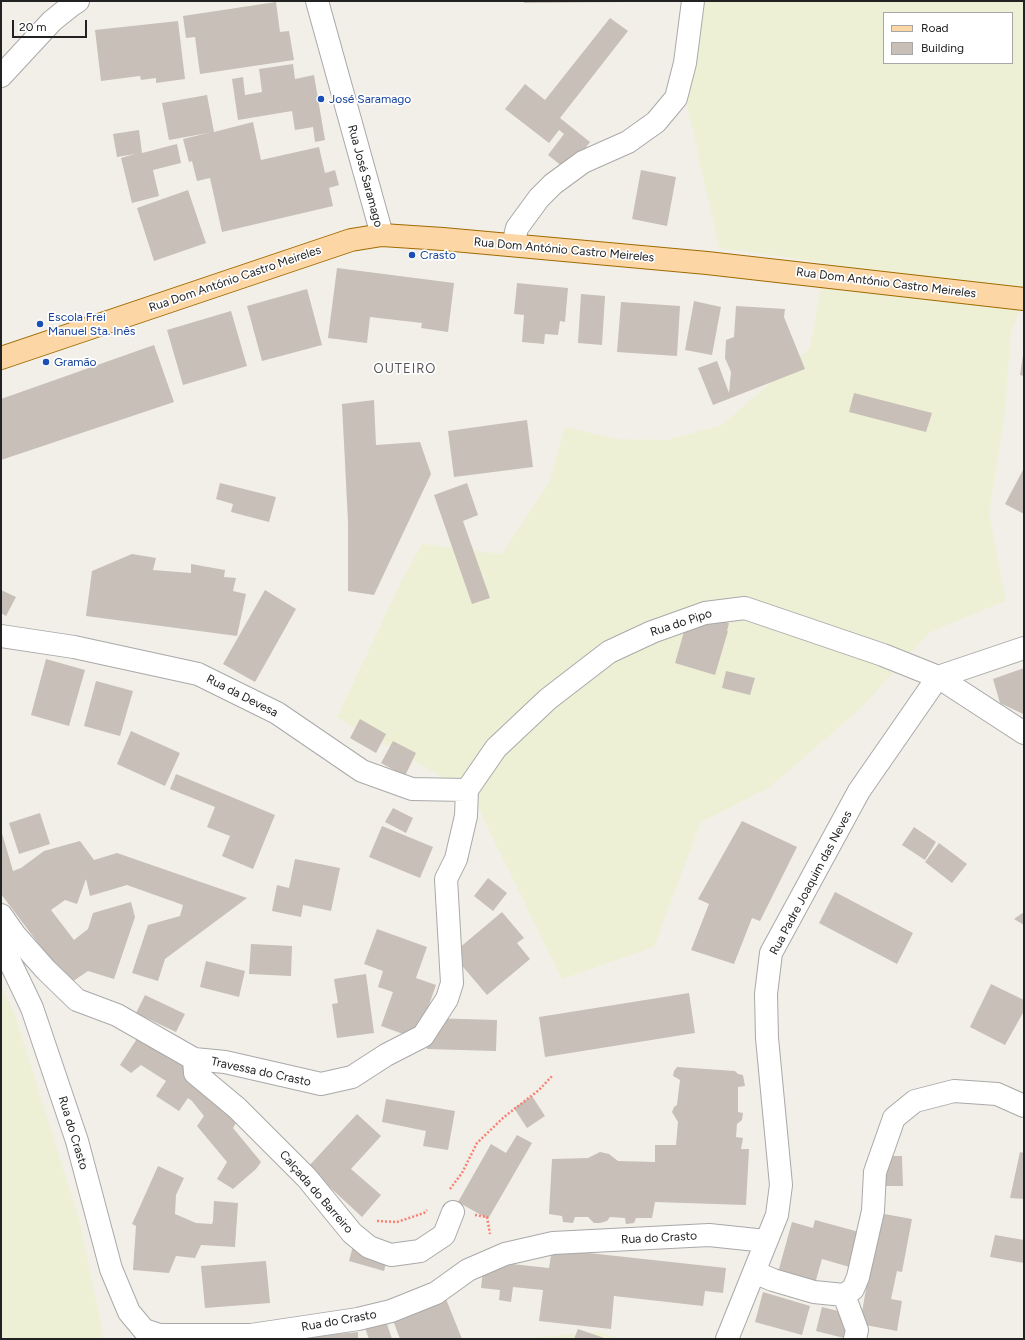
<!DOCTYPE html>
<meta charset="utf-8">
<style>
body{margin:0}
#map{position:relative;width:1025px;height:1340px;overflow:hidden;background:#f2efe9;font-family:Figtree,sans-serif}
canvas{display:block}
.frame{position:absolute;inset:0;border:2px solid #222;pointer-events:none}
.legend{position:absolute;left:883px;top:12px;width:130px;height:52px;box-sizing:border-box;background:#fff;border:1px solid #a7a7a7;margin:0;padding:5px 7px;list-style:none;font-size:12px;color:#222}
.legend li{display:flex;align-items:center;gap:8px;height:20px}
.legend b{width:20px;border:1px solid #a7a7a7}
.scale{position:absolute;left:12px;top:20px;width:75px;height:18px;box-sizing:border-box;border:2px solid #222;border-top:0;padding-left:5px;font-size:12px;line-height:14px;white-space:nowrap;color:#222;-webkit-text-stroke:3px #fff;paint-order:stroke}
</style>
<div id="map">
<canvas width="1025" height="1340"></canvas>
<div class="frame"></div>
<ul class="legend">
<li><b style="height:5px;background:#fcd6a4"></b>Road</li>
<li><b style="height:11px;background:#c7bfb8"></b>Building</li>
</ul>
<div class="scale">20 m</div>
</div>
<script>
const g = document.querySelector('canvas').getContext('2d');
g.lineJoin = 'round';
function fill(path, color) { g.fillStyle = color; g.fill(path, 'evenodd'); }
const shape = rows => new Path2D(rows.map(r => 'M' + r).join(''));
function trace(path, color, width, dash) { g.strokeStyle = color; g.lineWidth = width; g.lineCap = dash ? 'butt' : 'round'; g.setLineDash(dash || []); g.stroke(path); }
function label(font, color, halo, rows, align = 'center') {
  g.font = font + ' Figtree,sans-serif'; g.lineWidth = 3.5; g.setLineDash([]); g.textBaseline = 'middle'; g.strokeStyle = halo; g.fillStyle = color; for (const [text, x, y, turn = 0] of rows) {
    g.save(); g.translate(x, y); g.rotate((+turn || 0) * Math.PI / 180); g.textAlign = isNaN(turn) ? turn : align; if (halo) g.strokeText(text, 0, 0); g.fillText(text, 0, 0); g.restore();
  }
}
fill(shape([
 [697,1,1024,1,1024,299,1011,332,1004,421,989,513,1006,601,930,632,862,707,770,787,701,822,654,947,562,979,497,847,472,794,337,717,402,580,422,544,502,554,549,483,565,427,615,439,666,440,722,425,810,348,825,263,719,248,683,88],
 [884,13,1012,13,1012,63,884,63],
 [1,986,14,1012,80,1222,104,1339,1,1339],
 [597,1332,623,1339,527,1339,528,1338]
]), '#eef0d5');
fill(shape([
 [524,1,629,1,629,2,524,3],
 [276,2,280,32,289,31,294,60,200,74,195,37,186,38,183,16],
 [610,18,628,31,560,118,590,142,568,171,548,155,564,134,559,130,549,143,505,109,525,84,545,100],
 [178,21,185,79,156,83,156,78,141,80,140,76,101,81,95,30],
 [293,64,295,79,314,75,325,140,315,142,313,127,295,130,292,111,238,120,232,79,243,77,245,95,262,92,259,69],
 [207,95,214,132,253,122,261,160,319,147,325,173,335,170,339,185,329,188,333,206,222,232,210,178,197,181,192,161,189,162,183,139,208,133,169,140,162,103],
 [139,130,142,153,177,144,181,163,153,170,159,196,132,203,121,158,135,154,117,157,113,134],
 [641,170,676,177,667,226,632,219],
 [188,190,206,243,154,261,137,208],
 [337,268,454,283,448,332,421,328,422,323,370,317,367,343,328,338],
 [517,283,568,288,565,322,560,321,558,335,545,334,544,344,522,342,524,315,514,314],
 [307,289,322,345,262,361,247,306],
 [581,294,605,296,602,345,578,343],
 [694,301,721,307,712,355,685,350],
 [621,302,680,306,677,356,617,352],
 [736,306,785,309,784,317,805,369,713,405,698,368,717,361,729,393,731,372,725,358,726,340,734,337],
 [231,311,247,366,183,385,167,330],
 [154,345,174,402,1,460,1,399],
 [1023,355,1024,355,1024,376,1020,375],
 [854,393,932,413,926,432,849,412],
 [374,400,376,445,420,442,431,474,374,595,348,591,348,522,342,404],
 [527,420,533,467,454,477,448,431],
 [1024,468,1024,514,1005,504],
 [220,483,276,497,269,522,231,512,233,504,216,499],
 [467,483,478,515,463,521,490,598,472,604,434,495],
 [132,554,156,558,153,570,191,573,191,564,225,570,224,577,236,578,233,591,246,594,237,636,86,616,92,571],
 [1,590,16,597,6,616,1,613],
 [265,590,296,609,255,682,223,664],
 [690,611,729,623,727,631,728,631,715,675,675,663],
 [46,659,85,670,69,726,31,715],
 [1024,668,1024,713,1023,714,1000,703,993,679],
 [726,671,755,678,750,695,722,688],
 [96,681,133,691,120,736,84,726],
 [360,719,386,734,376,753,350,738],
 [131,731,180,753,165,786,117,764],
 [393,741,416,753,405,776,381,763],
 [176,774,275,815,253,869,222,856,230,836,207,827,215,807,170,789],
 [393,808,413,818,406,833,385,822],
 [40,813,50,844,19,854,9,823],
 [742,821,797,847,760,921,752,918,734,964,691,950,709,904,698,899],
 [382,826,433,847,420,878,369,857],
 [914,827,936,842,925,860,902,845],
 [1,830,13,871,21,868,44,851,80,841,94,860,117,853,247,898,165,959,158,981,132,973,148,925,180,916,183,905,127,885,90,896,86,879,77,904,65,900,51,910,74,940,88,929,93,913,131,902,135,917,114,979,88,971,69,984,1,894],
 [939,843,967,864,952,883,925,862],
 [295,859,340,868,331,911,303,905,301,917,272,911,277,885,289,888],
 [488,878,507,893,493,911,474,896],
 [835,892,913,933,897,964,819,923],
 [502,912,524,938,517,943,530,959,487,995,452,954],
 [1024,912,1024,925,1014,919],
 [377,929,427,947,416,978,436,985,417,1039,381,1026,393,992,378,987,383,971,364,964],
 [251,944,292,946,291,976,249,974],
 [206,961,245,971,239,997,200,987],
 [366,974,374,1033,337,1038,332,1004,338,1003,334,979],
 [991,984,1024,1000,1024,1011,1005,1045,970,1027],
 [689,993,695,1033,545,1057,539,1017],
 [145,995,185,1014,176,1032,136,1013],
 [428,1018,497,1020,496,1051,427,1049],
 [138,1037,201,1078,241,1115,233,1128,261,1162,256,1169,233,1189,217,1179,227,1162,197,1126,204,1116,192,1101,188,1098,179,1111,156,1096,166,1081,141,1065,131,1073,120,1065],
 [677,1067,735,1071,738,1074,743,1075,745,1086,738,1087,738,1112,743,1113,742,1120,737,1124,736,1137,743,1138,741,1149,749,1149,746,1205,655,1202,652,1218,636,1218,634,1223,626,1224,625,1218,610,1217,607,1221,600,1223,594,1223,588,1217,575,1217,573,1223,563,1222,562,1216,549,1214,552,1159,588,1158,600,1152,609,1154,618,1161,655,1162,655,1145,676,1145,678,1122,672,1112,674,1107,677,1105,680,1080,673,1076,674,1071],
 [532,1096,545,1116,527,1128,514,1108],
 [386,1099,455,1111,448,1150,423,1146,426,1131,382,1122],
 [357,1114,381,1136,351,1169,381,1195,362,1217,308,1167],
 [517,1135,532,1143,488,1219,458,1202,491,1144,506,1153],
 [1020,1152,1024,1153,1024,1199,1010,1198],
 [881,1156,902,1156,903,1186,881,1186],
 [158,1166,184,1178,176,1195,175,1214,196,1223,212,1224,213,1221,214,1201,238,1203,235,1247,201,1245,195,1258,176,1256,169,1273,133,1270,136,1226,132,1224],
 [879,1213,912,1219,902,1272,897,1271,891,1299,902,1301,897,1331,860,1324],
 [815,1220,863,1233,853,1268,822,1259,814,1287,777,1276,792,1222,813,1228],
 [995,1235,1024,1240,1024,1263,990,1257],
 [354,1242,389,1253,384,1271,349,1261],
 [552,1249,726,1268,723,1293,705,1291,703,1306,614,1296,611,1329,539,1321,543,1290,513,1287,511,1302,499,1300,500,1290,481,1288,484,1261,549,1268],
 [266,1261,270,1303,205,1308,201,1266],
 [763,1292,810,1306,802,1335,755,1322],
 [444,1294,462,1339,400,1339,391,1315],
 [822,1307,850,1314,844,1338,816,1331],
 [386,1321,392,1339,369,1339,365,1328],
 [578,1329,607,1339,574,1339],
 [358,1332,358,1339,294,1339,294,1338]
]), '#c7bfb8');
const minor = shape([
 [317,1,382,235],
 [1,76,52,21,72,5,78,1],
 [513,245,517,228,539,198,553,184,583,162,628,142,656,122,676,98,685,63,693,1],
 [1,636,74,647,198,674,277,713,362,771,412,789,467,790],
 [467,790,496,748,548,699,609,652,652,632,705,613,745,608,883,655,938,677,1024,733],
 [1,915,15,935,46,970,77,1000,117,1015,194,1059,225,1062,321,1084,352,1077,386,1055,423,1036,447,999,452,983,446,879,456,859,466,816,467,790],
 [1,943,32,1008,77,1141,111,1269,129,1312,144,1330,159,1335,251,1335,358,1319,391,1311,436,1293,468,1270,505,1254,553,1243,709,1235,766,1241],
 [194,1059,195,1073,237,1108,307,1178,352,1233,369,1247,391,1255,420,1251,444,1235,453,1212],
 [754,1272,773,1280,814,1292,844,1295,853,1289,858,1277,873,1211,875,1172,894,1118,915,1101,954,1091,997,1094,1024,1106],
 [844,1295,857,1330,855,1339],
 [727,1339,777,1215,781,1185,767,1038,766,994,771,953,859,791,938,677,1024,648]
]);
const major = shape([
 [1,358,351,240,382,235,443,239,707,263,1024,299]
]);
trace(minor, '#a9a9a9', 24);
trace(major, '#a06b00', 24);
trace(shape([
 [450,1189,462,1173,477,1143,504,1117,539,1090,553,1075],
 [475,1215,487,1217,490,1234],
 [377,1221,397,1222,424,1213,427,1210]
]), '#fa8072', 2.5, [2, 2]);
trace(minor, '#fff', 22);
trace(major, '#fcd6a4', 22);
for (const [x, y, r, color] of [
 [321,99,4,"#1a4fb4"],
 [412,255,4,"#1a4fb4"],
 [40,324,4,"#1a4fb4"],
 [46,362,4,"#1a4fb4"]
]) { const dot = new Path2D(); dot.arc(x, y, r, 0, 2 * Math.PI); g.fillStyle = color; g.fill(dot); trace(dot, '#fff', 1.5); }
label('12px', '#164399', '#fff', [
 ["José Saramago",329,99],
 ["Crasto",420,255],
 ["Escola Frei",48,317],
 ["Manuel Sta. Inês",48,331],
 ["Gramão",54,362]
], 'left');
label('12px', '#222', '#fff', [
 ["Rua José Saramago",365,176,75],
 ["Rua Dom António Castro Meireles",564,250,5],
 ["Rua Dom António Castro Meireles",235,279,-19],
 ["Rua Dom António Castro Meireles",886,283,7],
 ["Rua do Pipo",681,623,-18],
 ["Rua da Devesa",242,696,27],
 ["Rua Padre Joaquim das Neves",811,883,-62],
 ["Travessa do Crasto",261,1072,12],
 ["Rua do Crasto",73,1133,73],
 ["Calçada do Barreiro",316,1192,49],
 ["Rua do Crasto",659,1238,-3],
 ["Rua do Crasto",339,1321,-10]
]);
g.letterSpacing = '1px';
label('13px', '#555', '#fff', [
 ["OUTEIRO",405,369]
]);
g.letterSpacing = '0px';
</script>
